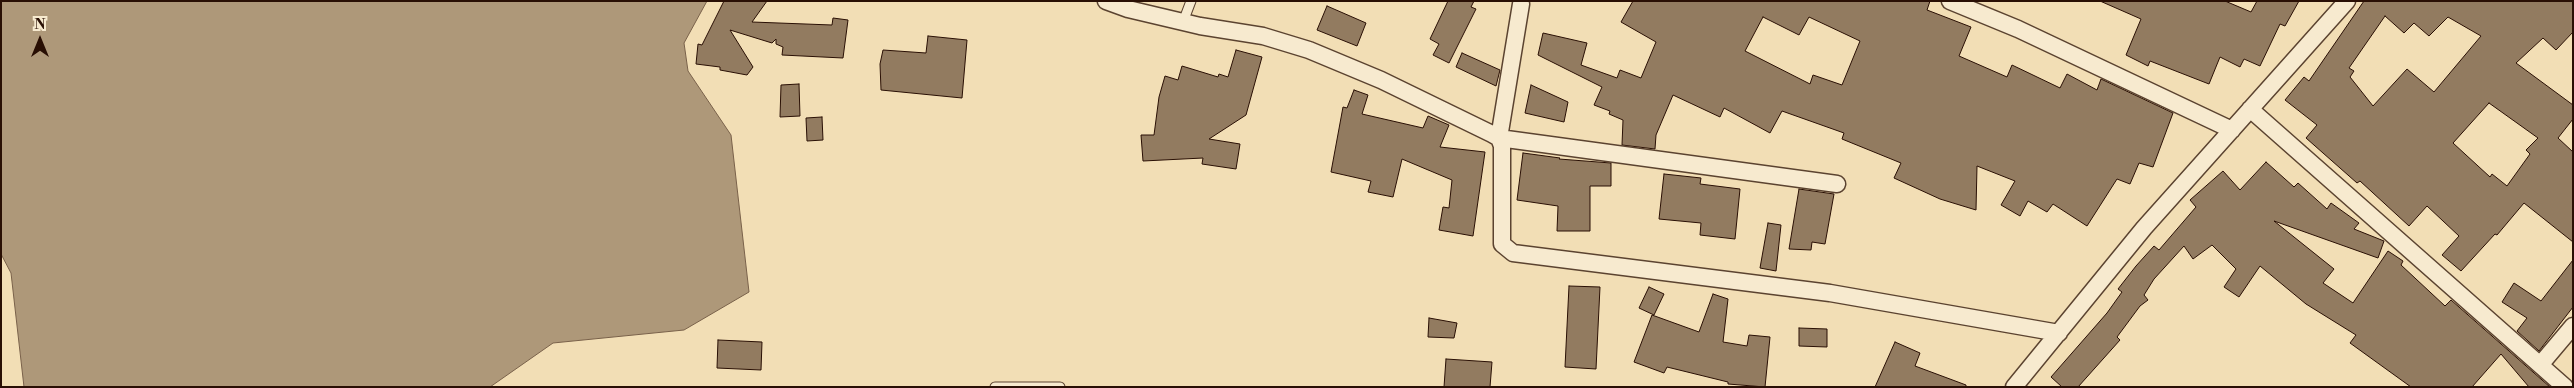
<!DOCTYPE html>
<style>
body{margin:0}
#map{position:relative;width:2574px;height:388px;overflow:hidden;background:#f2deb5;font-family:"Libre Bodoni",serif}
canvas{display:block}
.frame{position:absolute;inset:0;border:2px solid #290f04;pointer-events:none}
.north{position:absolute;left:15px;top:15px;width:50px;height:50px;-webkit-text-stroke:4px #f7eacf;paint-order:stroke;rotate:0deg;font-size:14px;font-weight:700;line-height:20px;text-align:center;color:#290f04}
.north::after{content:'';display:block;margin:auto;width:18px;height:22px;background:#290f04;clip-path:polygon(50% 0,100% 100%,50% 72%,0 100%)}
</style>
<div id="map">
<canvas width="2574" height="388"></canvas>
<div class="frame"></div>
<div class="north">N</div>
</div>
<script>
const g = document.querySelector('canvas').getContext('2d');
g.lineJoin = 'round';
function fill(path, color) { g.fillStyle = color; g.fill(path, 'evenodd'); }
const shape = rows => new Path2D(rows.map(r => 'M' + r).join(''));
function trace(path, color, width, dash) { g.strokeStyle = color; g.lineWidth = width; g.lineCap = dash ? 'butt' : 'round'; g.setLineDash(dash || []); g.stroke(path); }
const water = shape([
 [1,1,707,1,684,43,688,71,731,135,749,292,684,330,553,343,490,387,24,387,11,273,1,254,1,1]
]);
fill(water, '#ae9879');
trace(water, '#79614a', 1);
const building = shape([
 [724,1,767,1,752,22,832,25,833,18,848,20,843,58,782,55,783,47,776,44,776,39,772,43,730,30,753,67,747,75,720,70,720,67,696,64,698,44,702,45,724,1],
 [1448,1,1474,1,1471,7,1476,9,1449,63,1433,55,1439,44,1430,39,1448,1],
 [1633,1,1930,1,1927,10,1971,27,1959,56,2007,77,2012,65,2060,88,2067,74,2097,90,2101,79,2173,113,2153,167,2139,163,2130,184,2117,179,2087,226,2053,204,2047,212,2028,201,2020,216,2001,205,2015,181,1977,166,1976,210,1940,199,1894,178,1901,163,1842,139,1844,133,1782,111,1770,133,1724,108,1720,117,1673,95,1656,135,1655,149,1622,145,1623,120,1609,114,1610,111,1594,105,1602,87,1538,55,1543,33,1587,43,1581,65,1617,78,1620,70,1641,78,1656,42,1621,22,1633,1],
 [1763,17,1799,35,1809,17,1860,41,1842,85,1813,75,1810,84,1745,51,1763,17],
 [2100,1,2225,1,2251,12,2257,1,2299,1,2285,26,2280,24,2260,66,2244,59,2240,67,2220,57,2209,84,2150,61,2148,66,2126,55,2141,19,2100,1],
 [2364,1,2573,1,2573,32,2556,50,2543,38,2516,63,2573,105,2573,119,2558,138,2573,152,2573,242,2524,203,2497,235,2495,234,2461,271,2442,255,2459,236,2427,206,2409,226,2360,181,2357,183,2306,138,2317,125,2285,100,2304,77,2309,81,2364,1],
 [2385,16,2404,33,2414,23,2429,36,2448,17,2481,36,2434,92,2407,69,2373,106,2350,77,2354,71,2349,68,2385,16],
 [2489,103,2538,138,2526,150,2530,154,2507,186,2492,174,2490,177,2453,143,2489,103],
 [1327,6,1366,23,1357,46,1317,30,1327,6],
 [928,36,967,40,962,98,881,90,880,64,883,50,926,53,928,36],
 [1236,50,1262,57,1246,115,1209,139,1240,144,1236,169,1202,164,1203,158,1143,161,1141,135,1154,135,1159,97,1165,76,1178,80,1182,66,1218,77,1219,74,1228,77,1236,50],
 [1462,53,1500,70,1496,86,1456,67,1462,53],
 [799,84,800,116,780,117,781,85,799,84],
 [1531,85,1568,102,1564,122,1525,113,1531,85],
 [1354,90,1368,95,1362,114,1423,128,1428,116,1449,125,1440,147,1485,152,1473,236,1439,230,1443,207,1449,208,1452,180,1402,159,1393,197,1368,192,1371,181,1331,172,1343,107,1347,108,1354,90],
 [822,117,823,140,807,141,806,118,822,117],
 [1523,153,1560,158,1559,159,1611,163,1611,186,1590,186,1590,231,1557,231,1558,206,1517,200,1523,153],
 [2266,162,2294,187,2298,183,2327,209,2331,203,2359,223,2354,229,2384,241,2378,258,2274,221,2334,269,2323,283,2353,303,2388,251,2403,261,2401,265,2445,306,2451,300,2550,387,2529,387,2501,354,2472,387,2411,387,2350,343,2356,335,2306,304,2260,266,2239,297,2224,287,2236,269,2212,245,2193,259,2184,246,2154,279,2144,295,2148,300,2140,306,2117,337,2120,340,2078,387,2062,387,2051,377,2107,313,2122,292,2118,289,2136,266,2154,246,2159,250,2196,207,2190,200,2223,171,2240,190,2266,162],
 [1664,174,1701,178,1700,184,1740,189,1735,239,1700,235,1701,223,1659,219,1664,174],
 [1799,189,1834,194,1825,244,1812,242,1811,250,1789,249,1799,189],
 [1768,223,1781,225,1776,271,1760,268,1768,223],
 [2573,260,2573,307,2539,351,2517,331,2527,318,2502,302,2514,283,2541,301,2573,260],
 [1569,286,1600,287,1596,369,1565,367,1569,286],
 [1649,287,1664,294,1654,315,1639,308,1649,287],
 [1713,294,1728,299,1723,342,1747,346,1749,335,1770,337,1765,387,1728,384,1728,382,1667,367,1664,373,1634,362,1652,315,1699,332,1713,294],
 [1429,318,1457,323,1454,338,1428,337,1429,318],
 [1799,328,1827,329,1827,347,1799,346,1799,328],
 [718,340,762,342,761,370,717,368,718,340],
 [1895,342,1920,353,1915,366,1966,385,1966,387,1875,387,1895,342],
 [1446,359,1492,362,1490,387,1444,387,1446,359]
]);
fill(building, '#927b60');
trace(building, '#290f04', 1);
const service = shape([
 [1183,22,1191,1],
 [995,387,1060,387]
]);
const minor = shape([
 [1106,1,1128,9,1200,26,1263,36,1309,50,1381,80,1492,134,1499,138,1502,146,1502,244,1513,253,1830,293,2059,333],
 [1950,1,2018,29,2232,130],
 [1521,4,1499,138,1837,184],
 [2250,109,2565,387],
 [2540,365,2573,326],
 [2014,387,2144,228,2347,1]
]);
trace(service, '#5b4330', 11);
trace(minor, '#5b4330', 19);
trace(service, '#f7eacf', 9);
trace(minor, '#f7eacf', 16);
</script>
